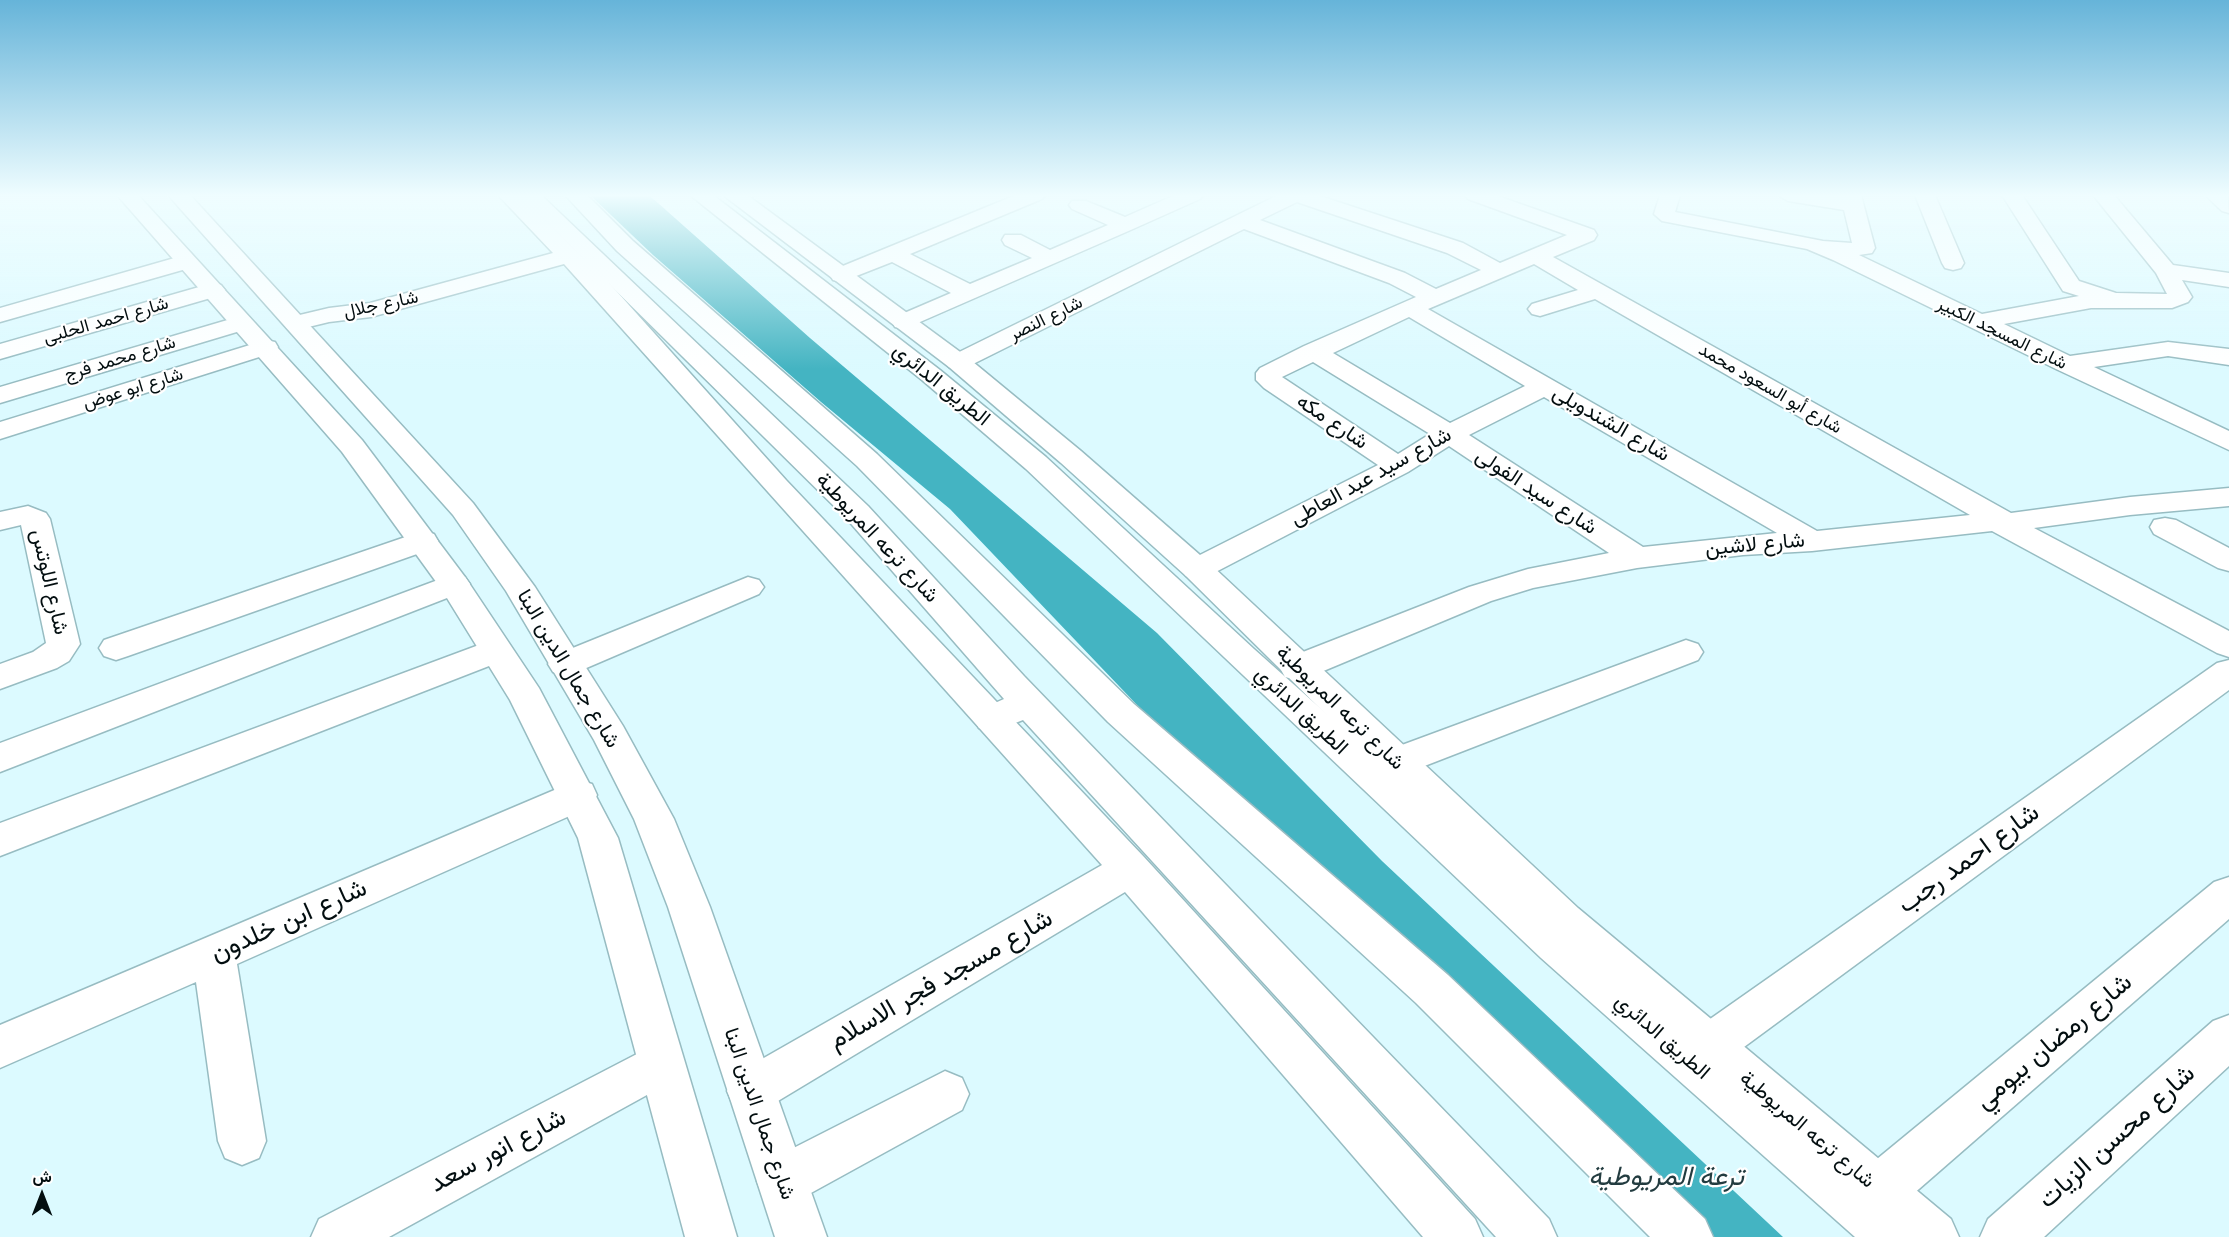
<!DOCTYPE html>
<meta charset="utf-8">
<style>
body{margin:0}
#map{position:relative;width:2229px;height:1237px;overflow:hidden;background:#dcfaff;font-family:Helvetica,Vazirmatn,sans-serif}
canvas{display:block}
.north{position:absolute;left:12px;top:1165px;width:60px;height:60px;-webkit-text-stroke:4px #fff;paint-order:stroke;rotate:0deg;font-size:16px;font-weight:700;line-height:24px;text-align:center;color:#030e10}
.north::after{content:'';display:block;margin:auto;width:21px;height:27px;background:#030e10;clip-path:polygon(50% 0,100% 100%,50% 72%,0 100%)}
</style>
<div id="map">
<canvas width="2229" height="1237"></canvas>
<div class="north">ش</div>
</div>
<script>
const g = document.querySelector('canvas').getContext('2d');
g.lineJoin = 'round';
function fill(path, color) { g.fillStyle = color; g.fill(path, 'evenodd'); }
const shape = rows => new Path2D(rows.map(r => 'M' + r).join(''));
function trace(path, color, width, dash) { g.strokeStyle = color; g.lineWidth = width; g.lineCap = dash ? 'butt' : 'round'; g.setLineDash(dash || []); g.stroke(path); }
function label(font, color, halo, rows, align = 'center') {
  g.font = font + ' Helvetica,Vazirmatn,sans-serif'; g.lineWidth = 4.5; g.setLineDash([]); g.textBaseline = 'middle'; g.strokeStyle = halo; g.fillStyle = color; for (const [text, x, y, turn = 0] of rows) {
    g.save(); g.translate(x, y); g.rotate((+turn || 0) * Math.PI / 180); g.textAlign = isNaN(turn) ? turn : align; if (halo) g.strokeText(text, 0, 0); g.fillText(text, 0, 0); g.restore();
  }
}
fill(shape([
 [590,195,649,195,810,338,1157,633,1382,861,1783,1237,1677,1237,1350,928,950,509,821,402,653,255]
]), '#44b4c2');
const minor = shape([
 [498,195,520,195,611,285,786,480,1144,857,1475,1219,1483,1237,1423,1237,1125,892,768,1107,751,1114,734,1107,727,1091,734,1075,1102,865,564,264,371,317,329,322,296,330,287,328,284,323,287,318,329,308,370,303,553,253,498,195],
 [1016,195,1045,195,1042,199,910,254,970,284,1032,258,1005,245,1002,240,1005,235,1021,235,1050,250,1108,225,1072,209,1069,205,1072,201,1086,201,1125,217,1175,195,1203,195,1200,199,1133,229,904,329,895,327,892,322,895,317,951,293,892,262,841,282,833,280,830,275,833,270,1016,195],
 [1278,195,1317,195,1463,243,1500,263,1567,235,1468,199,1465,195,1495,195,1594,230,1597,235,1594,240,1553,257,2011,513,2130,497,2229,488,2229,506,2130,515,2034,528,2229,631,2229,657,2217,653,1992,531,1812,551,1743,555,1637,568,1533,588,1491,601,1309,677,1297,680,1285,677,1280,668,1285,659,1469,587,1528,569,1609,553,1449,446,1408,472,1208,576,1197,579,1186,576,1181,569,1186,562,1378,465,1264,388,1256,380,1256,373,1260,368,1304,346,1416,297,1389,283,1244,229,967,367,958,370,949,367,945,362,949,357,1278,195],
 [1297,202,1447,253,1481,270,1436,289,1405,273,1260,220,1297,202],
 [1534,264,1578,290,1532,304,1528,309,1532,314,1540,316,1595,299,1970,515,1817,531,1428,309,1534,264],
 [1409,317,1525,386,1450,423,1333,353,1409,317],
 [1313,362,1430,434,1398,454,1282,377,1313,362],
 [1544,397,1777,533,1643,547,1469,435,1544,397],
 [1660,195,1680,195,1675,212,1823,241,1852,243,1844,210,1788,201,1778,195,1861,195,1875,248,1872,253,1859,255,1982,314,2079,296,2063,291,2002,195,2022,195,2079,281,2116,293,2167,294,2156,273,2093,195,2114,195,2173,265,2229,273,2229,287,2182,280,2192,297,2188,302,2172,308,2091,308,2004,324,2070,356,2168,342,2229,349,2229,365,2168,356,2094,367,2229,431,2229,450,2056,369,1833,260,1807,249,1662,221,1654,214,1660,195],
 [1915,195,1935,195,1964,263,1961,268,1953,270,1945,268,1942,263,1915,195],
 [2205,195,2228,195,2229,213,2222,211,2205,195],
 [185,255,193,257,196,262,193,267,0,322,0,308,185,255],
 [213,283,221,285,225,290,221,295,0,359,0,344,213,283],
 [241,316,250,318,253,323,250,328,0,403,0,387,241,316],
 [266,340,275,342,278,347,275,352,0,439,0,422,266,340],
 [28,506,46,513,50,519,80,644,69,661,57,668,0,689,0,664,33,652,46,643,21,525,0,530,0,512,28,506],
 [2165,518,2176,520,2229,548,2229,571,2218,568,2154,534,2150,527,2154,520,2165,518],
 [423,531,434,534,438,541,434,548,128,656,116,660,104,656,99,648,104,640,423,531],
 [454,574,465,577,470,584,465,591,0,772,0,743,454,574],
 [748,577,759,580,764,587,759,594,577,672,565,676,553,672,548,664,553,656,748,577],
 [495,639,507,643,512,651,507,659,0,856,0,823,495,639],
 [1686,640,1698,644,1703,652,1698,660,1409,772,1396,776,1383,772,1377,762,1383,752,1686,640],
 [2229,660,2229,690,1725,1061,1709,1067,1693,1061,1686,1046,1693,1031,2217,663,2229,660],
 [578,780,592,784,597,795,592,806,237,964,266,1141,259,1158,242,1165,225,1158,218,1141,196,982,0,1068,0,1025,578,780],
 [2229,877,2229,919,1896,1209,1878,1216,1860,1209,1853,1191,1860,1173,2214,882,2229,877],
 [2229,1015,2229,1066,2044,1237,1980,1237,1988,1219,2213,1021,2229,1015],
 [660,1042,676,1049,683,1064,676,1079,389,1237,311,1237,319,1219,660,1042],
 [945,1071,962,1078,969,1094,962,1110,800,1199,782,1206,764,1199,757,1181,764,1163,945,1071]
]);
const major = shape([
 [117,195,138,195,362,440,465,577,539,688,618,838,737,1237,685,1237,578,838,510,700,442,590,342,452,117,195],
 [168,195,190,195,473,503,535,587,623,726,674,819,710,907,827,1237,775,1237,668,907,634,819,594,740,506,591,453,515,168,195],
 [519,195,541,195,868,506,1024,676,1549,1219,1557,1237,1496,1237,1023,720,992,732,979,728,974,719,979,710,1004,699,846,518,519,195],
 [723,195,747,195,967,357,1081,451,1208,562,1578,908,1951,1219,1959,1237,1894,1237,1548,934,1186,576,1061,463,949,367,723,195]
]);
const highway = shape([
 [565,195,587,195,633,241,877,454,1134,704,1448,975,1705,1219,1713,1237,1650,1237,1416,1003,1108,722,857,466,617,251,565,195],
 [690,195,713,195,940,370,1046,457,1254,649,1571,932,1912,1219,1920,1237,1855,1237,1541,958,1026,469,922,380,690,195]
]);
trace(minor, '#97bcc2', 3);
trace(major, '#97bcc2', 3);
trace(highway, '#97bcc2', 3);
fill(minor, '#fff');
fill(major, '#fff');
fill(highway, '#fff');
const sky = g.createLinearGradient(0, 0, 0, 369);
sky.addColorStop(0, '#66b4d9');
sky.addColorStop(0.53, '#effdff');
sky.addColorStop(1, '#effdff00');
g.fillStyle = sky;
g.fillRect(0, 0, 2229, 369);
label('18px', '#030e10', '#fff', [
 ["شارع جلال",381,305,-12],
 ["شارع النصر",1046,319,-26],
 ["شارع احمد الحلبى",106,321,-16],
 ["شارع المسجد الكبير",2002,334,26],
 ["شارع محمد فرج",120,359,-17],
 ["شارع ابو عوض",133,389,-17],
 ["شارع أبو السعود محمد",1770,389,30]
]);
label('21px', '#030e10', '#fff', [
 ["الطريق الدائري",941,385,39],
 ["شارع مكه",1332,422,34],
 ["شارع الشندويلى",1611,424,30],
 ["شارع سيد عبد العاطى",1371,477,-29],
 ["شارع سيد الفولى",1536,492,33],
 ["شارع ترعه المريوطية",877,538,47],
 ["شارع لاشين",1755,545,-5],
 ["شارع اللوتس",49,582,77],
 ["شارع جمال الدين البنا",568,669,59],
 ["شارع ترعه المريوطية",1340,708,44],
 ["الطريق الدائري",1301,711,43],
 ["الطريق الدائري",1662,1037,41],
 ["شارع جمال الدين البنا",759,1114,71],
 ["شارع ترعه المريوطية",1807,1130,40]
]);
label('26px', '#030e10', '#fff', [
 ["شارع احمد رجب",1969,859,-36],
 ["شارع ابن خلدون",289,921,-24],
 ["شارع مسجد فجر الاسلام",941,980,-30],
 ["شارع رمضان بيومي",2054,1042,-40],
 ["شارع محسن الزيات",2117,1137,-42],
 ["شارع انور سعد",498,1151,-28]
]);
label('italic 27px', '#233c40', '#fff', [
 ["ترعة المريوطية",1666,1177]
]);
</script>
